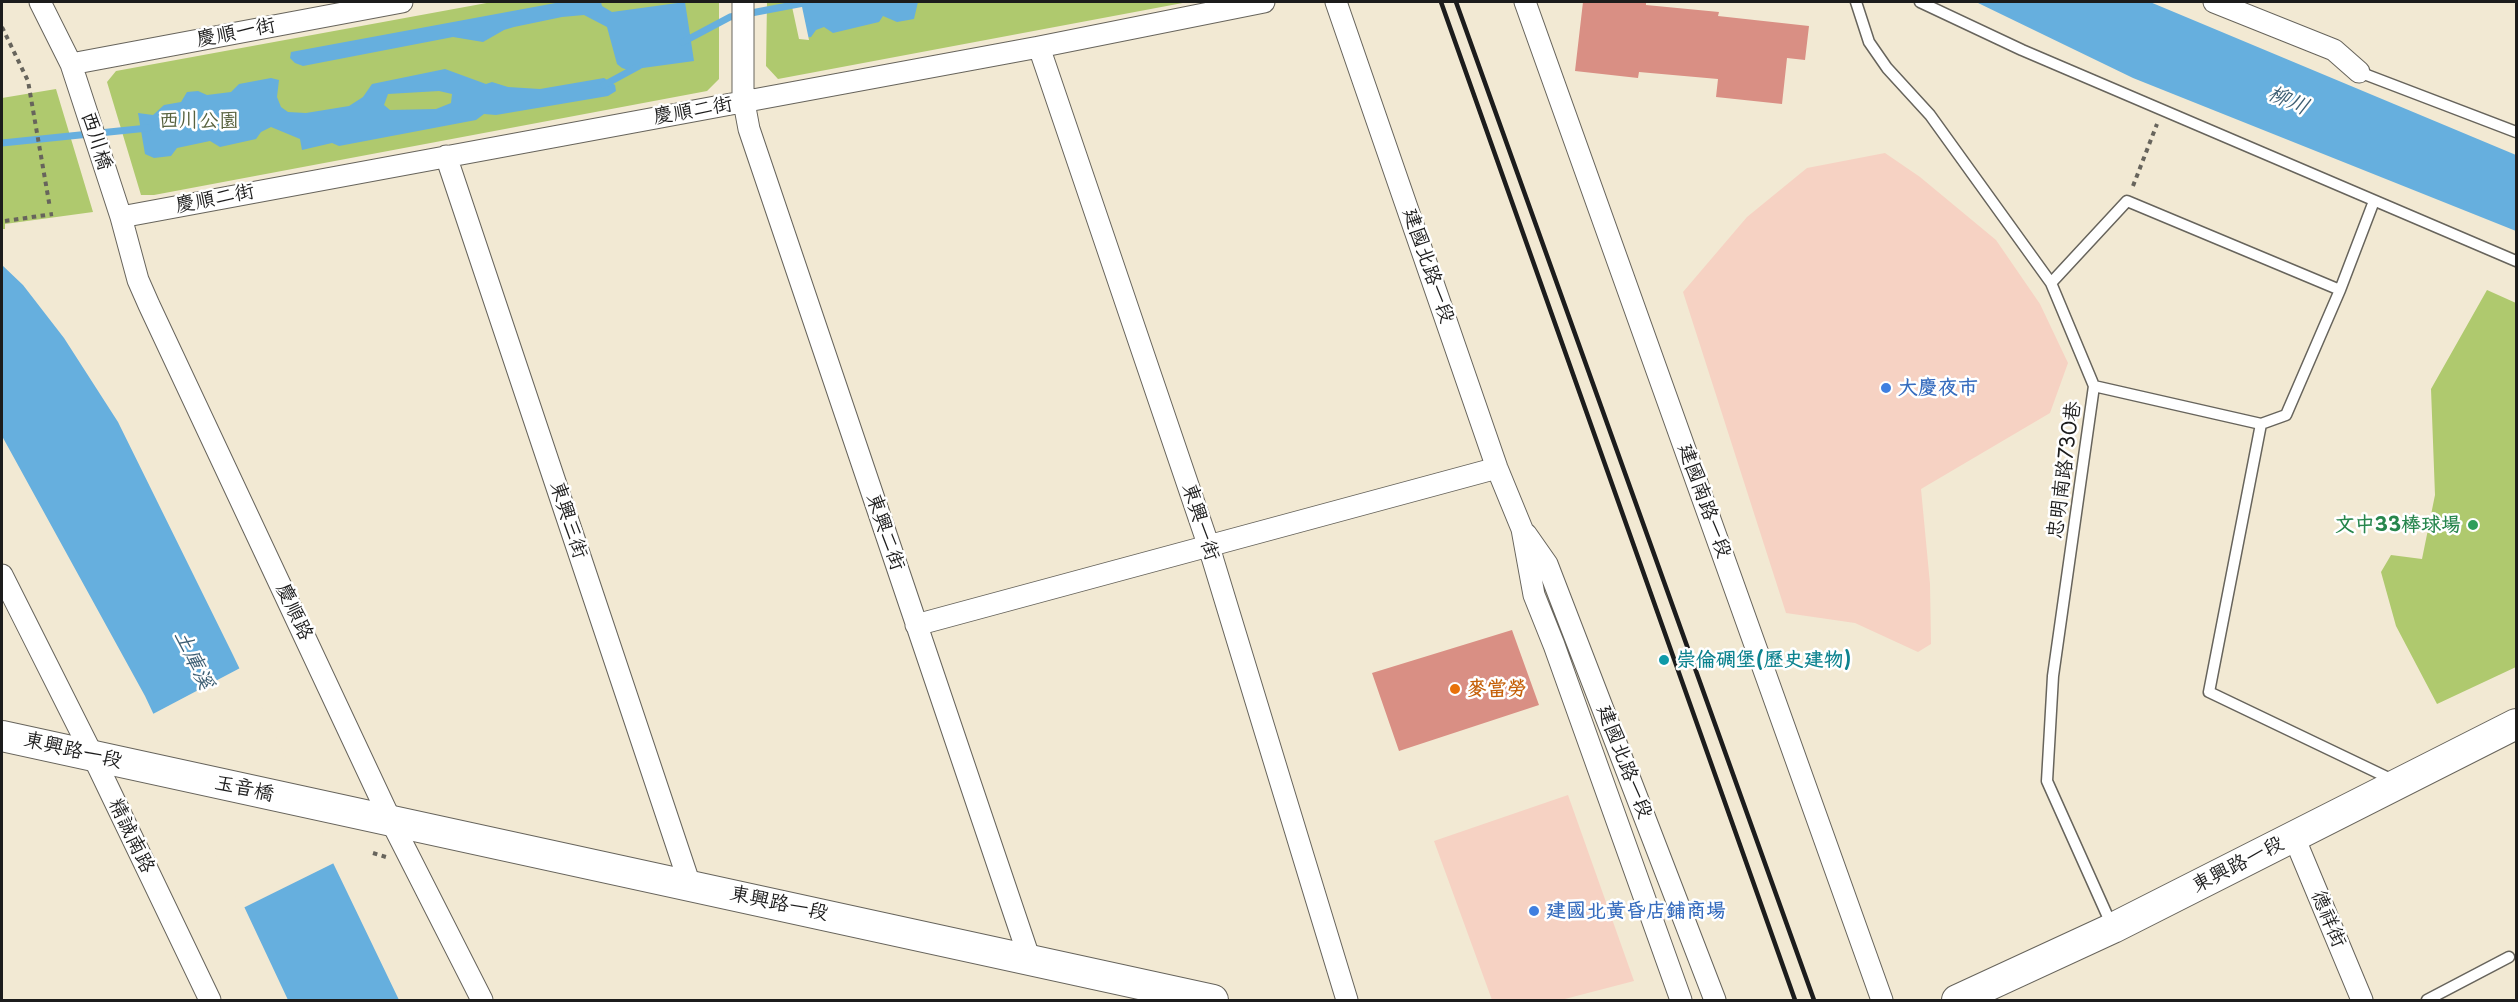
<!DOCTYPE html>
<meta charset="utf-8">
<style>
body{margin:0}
#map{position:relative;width:2518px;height:1002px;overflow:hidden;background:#f2e9d3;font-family:"Playpen Sans",sans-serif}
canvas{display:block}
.frame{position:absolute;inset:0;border:3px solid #1c1c1c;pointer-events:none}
</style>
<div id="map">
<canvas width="2518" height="1002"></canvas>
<div class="frame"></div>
</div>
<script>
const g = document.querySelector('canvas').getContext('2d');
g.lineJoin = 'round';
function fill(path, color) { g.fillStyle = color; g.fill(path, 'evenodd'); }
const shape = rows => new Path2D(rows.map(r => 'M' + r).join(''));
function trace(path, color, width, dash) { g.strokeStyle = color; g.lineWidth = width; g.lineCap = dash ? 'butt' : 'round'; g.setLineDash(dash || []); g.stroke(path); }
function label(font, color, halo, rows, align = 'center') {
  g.font = font + ' "Playpen Sans","LXGW WenKai TC",sans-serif'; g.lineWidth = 5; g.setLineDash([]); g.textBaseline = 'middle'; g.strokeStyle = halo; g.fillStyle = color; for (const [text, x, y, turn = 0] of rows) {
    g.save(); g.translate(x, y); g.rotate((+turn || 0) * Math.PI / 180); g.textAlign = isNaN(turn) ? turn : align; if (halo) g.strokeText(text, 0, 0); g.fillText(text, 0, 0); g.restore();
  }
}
fill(shape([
 [1885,153,1920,177,1996,240,2040,304,2068,363,2050,413,1921,489,1930,584,1931,644,1918,652,1855,623,1786,613,1683,292,1747,217,1807,168],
 [1568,795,1634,981,1561,1000,1492,1000,1434,841]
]), '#f6d2c3');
fill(shape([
 [492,2,719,2,719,79,707,91,154,195,141,195,107,82,116,71],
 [767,2,1188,2,778,79,766,66],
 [56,89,93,212,5,224,5,229,2,229,2,98],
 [2487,290,2516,303,2516,667,2437,704,2396,626,2381,572,2391,555,2422,559,2435,495,2431,389]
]), '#afc96e');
fill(shape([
 [561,2,601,2,602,6,612,12,685,2,694,61,628,70,622,68,617,64,607,27,584,15,562,17,514,27,504,30,483,42,453,37,303,66,295,63,290,58,291,52],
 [794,2,918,2,914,19,897,22,883,16,879,22,833,33,824,27,816,30,811,37,802,38],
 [1976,2,2150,2,2516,155,2516,231,2133,78],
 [445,69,486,84,492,82,508,87,540,89,604,78,615,85,616,91,608,96,496,115,484,114,476,120,339,146,332,143,302,150,300,139,271,127,261,132,256,139,220,147,210,141,177,148,171,156,154,158,145,154,138,113,153,115,164,105,181,102,187,92,198,91,207,95,231,92,239,84,271,78,279,80,277,97,281,107,288,112,306,113,349,106,363,97,372,84],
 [439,91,452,94,451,103,436,109,390,110,384,105,388,94],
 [2,265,23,285,64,338,118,422,233,655,399,1000,288,1000,145,696,2,436]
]), '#66afde');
fill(shape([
 [791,2,801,2,809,40,799,39],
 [242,667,336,862,241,909,151,715]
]), '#f2e9d3');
trace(shape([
 [683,42,730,17,809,2],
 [604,85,639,66],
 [2,143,148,128]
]), '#66afde', 7);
fill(shape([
 [1583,2,1646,2,1646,5,1719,12,1718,16,1809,26,1805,60,1787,58,1782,104,1716,97,1718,79,1639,72,1638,78,1575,71],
 [1512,630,1539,705,1399,751,1372,673]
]), '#d98f84');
const lane = shape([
 [1856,2,1869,42,1887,68,1930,115,2051,283,2094,386,2053,676,2047,781,2112,926],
 [1920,2,2022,50,2516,261],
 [2359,72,2516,132],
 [2051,283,2127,201,2340,290,2374,201],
 [2094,386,2261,424,2209,692,2395,781],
 [2261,424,2286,415,2340,290],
 [2427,1000,2509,957]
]);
const street = shape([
 [40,2,71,64,121,217,138,280,149,305,391,821,482,1000],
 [743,2,743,97,749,129,1030,960],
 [1336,2,1497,468,1522,529,1534,595,1554,645,1681,1000],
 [1525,2,1882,1000],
 [2214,2,2334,50,2359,72],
 [1039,47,1209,547,1347,1000],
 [71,64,402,2],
 [446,156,690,885],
 [121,217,1039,47,1264,2],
 [1526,534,1547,564,1715,1000],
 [2,575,92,754,210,1000],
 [916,625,1497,468],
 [2294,837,2362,1000]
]);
const secondary = shape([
 [2,736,1213,1000],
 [1957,1000,2113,928,2516,724]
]);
trace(lane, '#67645c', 13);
trace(street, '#67645c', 23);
trace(secondary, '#67645c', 32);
trace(shape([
 [2,27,28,81,50,208],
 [2133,186,2157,124],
 [5,221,53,214],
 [373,853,386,857]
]), '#67645c', 4, [4.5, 4.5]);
trace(lane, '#fff', 10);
trace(street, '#fff', 21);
trace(secondary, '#fff', 30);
trace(shape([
 [1441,2,1795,1000],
 [1456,2,1814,1000]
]), '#1c1c1c', 4.5);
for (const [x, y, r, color] of [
 [1886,388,6,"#3f7fe0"],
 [2473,525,6,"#2e9e5b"],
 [1664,660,6,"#0f9aa8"],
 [1455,689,6,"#e8710a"],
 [1534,911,6,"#3f7fe0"]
]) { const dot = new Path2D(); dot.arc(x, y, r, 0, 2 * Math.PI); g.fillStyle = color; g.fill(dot); trace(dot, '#fff', 2); }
label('20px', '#1c1c1c', '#fff', [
 ["慶順一街",236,33,-11],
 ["慶順二街",693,111,-10],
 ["西川橋",96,141,72],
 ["慶順二街",215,199,-11],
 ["建國北路一段",1428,266,71],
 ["忠明南路730巷",2065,470,-82],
 ["建國南路一段",1704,501,70],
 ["東興三街",568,520,72],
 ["東興一街",1200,522,72],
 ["東興二街",885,532,71],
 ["慶順路",294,612,65],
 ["東興路一段",73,751,13],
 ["建國北路一段",1624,762,69],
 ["玉音橋",244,789,12],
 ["精誠南路",131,836,64],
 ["東興路一段",2238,865,-27],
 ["東興路一段",779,904,12],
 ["德祥街",2328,919,67]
]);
label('20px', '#57613d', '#fff', [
 ["西川公園",199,121]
]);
label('bold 20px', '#366cbe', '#fff', [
 ["大慶夜市",1898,388],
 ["建國北黃昏店鋪商場",1546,911]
], 'left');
label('bold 20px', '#27864d', '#fff', [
 ["文中33棒球場",2461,525]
], 'right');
label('bold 20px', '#0d838f', '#fff', [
 ["崇倫碉堡(歷史建物)",1676,660]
], 'left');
label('bold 20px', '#c56008', '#fff', [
 ["麥當勞",1467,689]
], 'left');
label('italic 21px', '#3d5e73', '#fff', [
 ["柳川",2288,101,24],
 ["土庫溪",193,660,64]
]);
</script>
